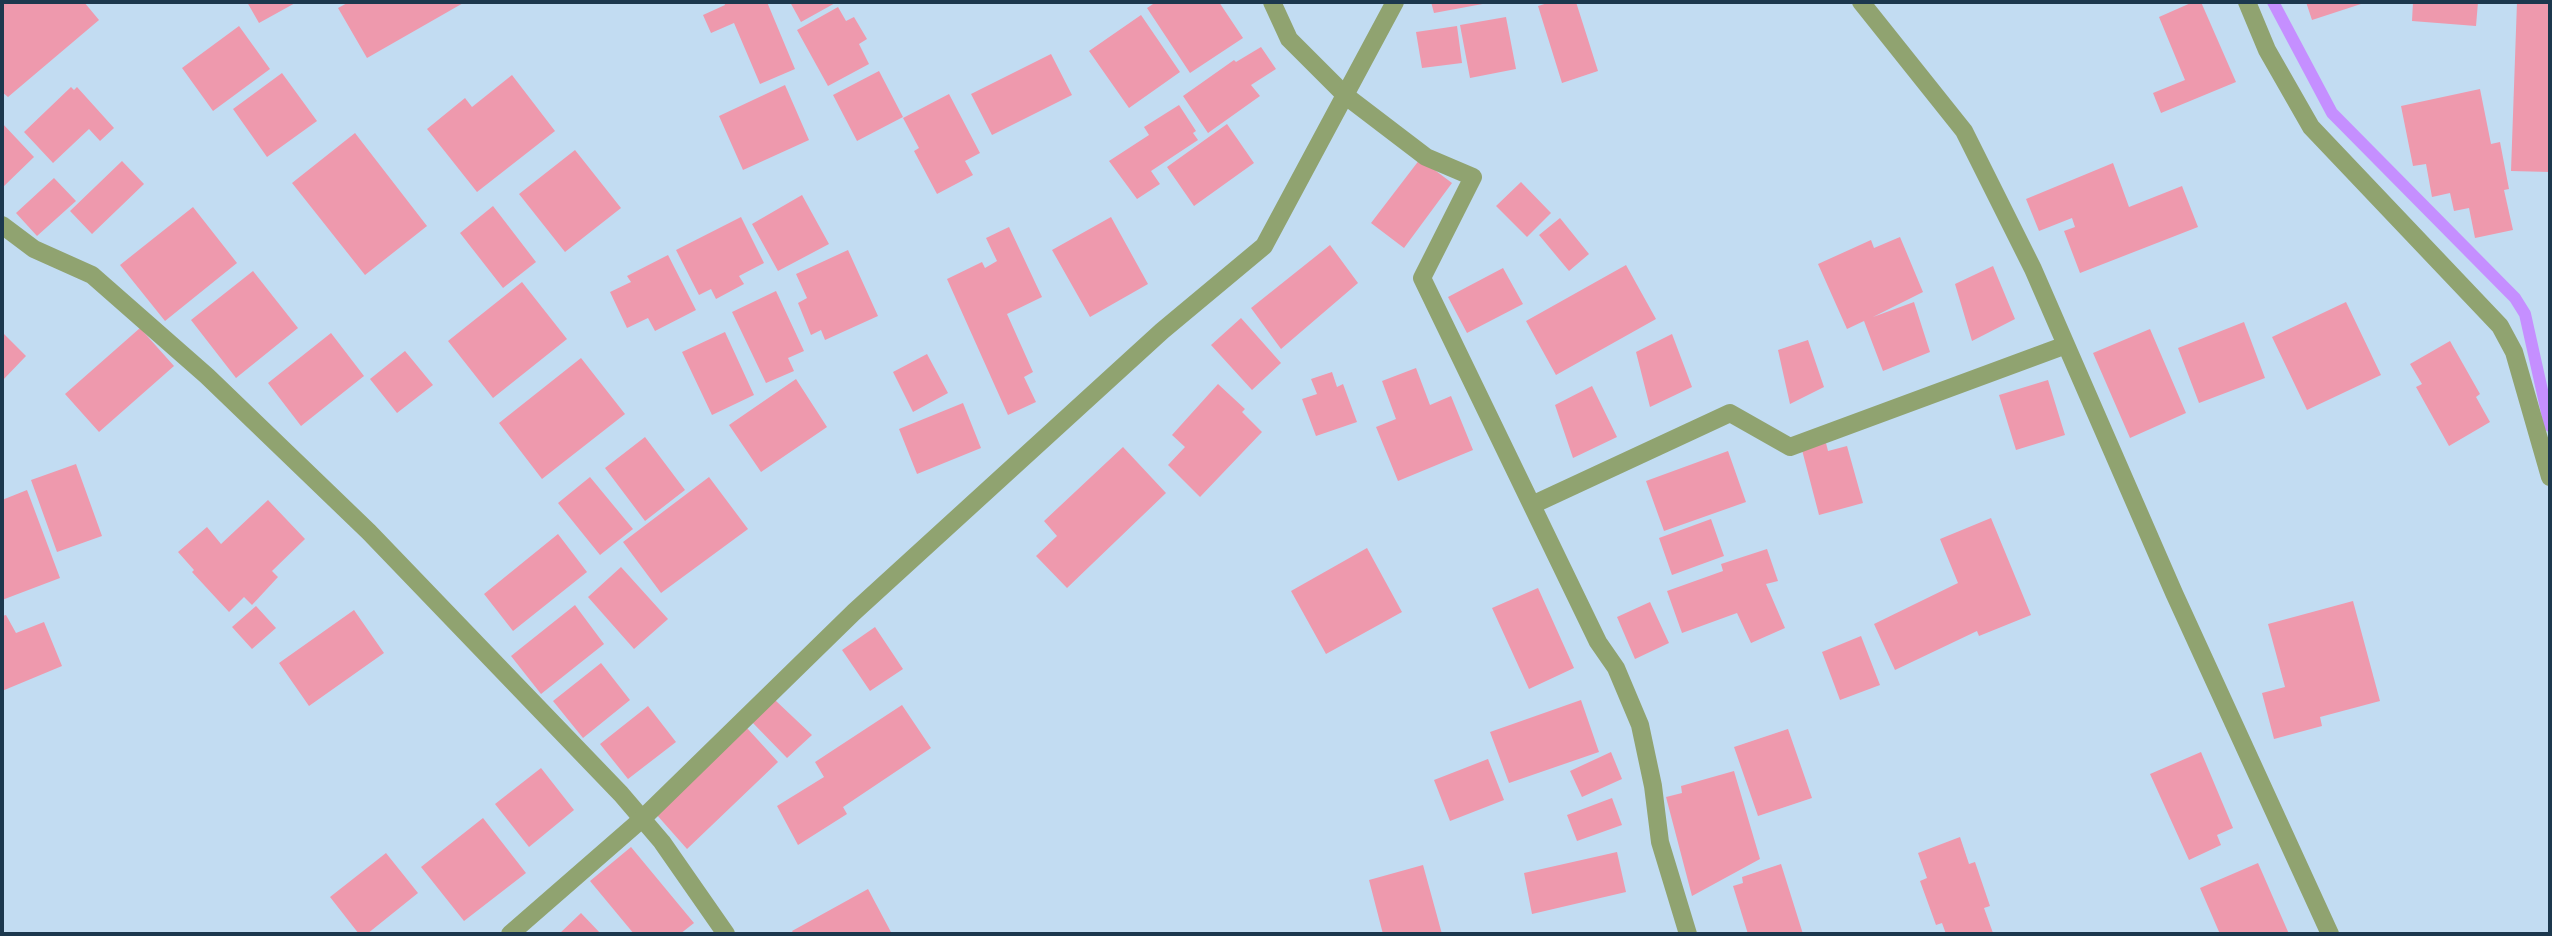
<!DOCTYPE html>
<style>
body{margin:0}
#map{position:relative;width:2552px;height:936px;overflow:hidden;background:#c2dcf2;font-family:"Fira Sans",sans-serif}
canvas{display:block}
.frame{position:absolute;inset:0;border:4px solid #1c384e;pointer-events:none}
</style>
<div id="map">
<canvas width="2552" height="936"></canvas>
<div class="frame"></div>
</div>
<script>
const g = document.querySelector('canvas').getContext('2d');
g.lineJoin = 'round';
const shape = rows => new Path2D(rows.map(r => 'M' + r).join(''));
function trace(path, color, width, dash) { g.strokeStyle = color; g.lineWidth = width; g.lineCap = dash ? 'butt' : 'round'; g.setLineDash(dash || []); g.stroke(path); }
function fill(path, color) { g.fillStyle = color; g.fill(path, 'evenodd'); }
trace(shape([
 [2273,2,2332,113,2515,298,2525,314,2550,426]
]), '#c58fff', 12);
fill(shape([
 [2,2,84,2,99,20,8,97,2,92],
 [247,2,297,2,259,23],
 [349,2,465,2,367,58,338,8],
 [724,2,767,2,795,69,760,84,734,23,711,33,703,15,725,5],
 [790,2,837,2,801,22],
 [1156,2,1219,2,1243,38,1190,73,1147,8],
 [1431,2,1488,2,1488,3,1434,13],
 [1551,2,1576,2,1598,71,1562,83,1538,6],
 [2193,2,2201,2,2236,82,2161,113,2153,93,2185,80,2159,17],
 [2306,2,2360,2,2361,4,2312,20],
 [2413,2,2478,2,2476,26,2412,21],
 [2517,2,2550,2,2550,172,2511,171],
 [838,7,846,21,854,17,867,39,859,44,869,64,828,86,797,30],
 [1141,15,1180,72,1129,108,1089,51],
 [1506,17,1516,69,1470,78,1460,25],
 [239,26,270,69,213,111,182,68],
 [1457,26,1462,63,1422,68,1416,32],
 [1261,47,1276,69,1251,85,1260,96,1208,133,1183,96,1234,60,1236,62],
 [1051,54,1072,95,992,135,971,94],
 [879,71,903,117,857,141,833,95],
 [282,73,317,121,267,157,233,109],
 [512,75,555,131,477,192,427,129,465,98,472,107],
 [785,85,809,140,743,170,719,116],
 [71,87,74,90,77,87,114,128,100,141,89,129,53,163,24,132],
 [2480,89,2491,144,2500,142,2509,189,2504,190,2513,230,2475,238,2469,208,2454,211,2450,193,2432,197,2426,164,2413,166,2401,106],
 [949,94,980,153,965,161,973,175,937,194,914,151,919,148,903,118],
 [1179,105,1196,131,1193,133,1198,140,1151,171,1160,184,1137,199,1109,161,1149,135,1144,127],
 [2,123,34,157,2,188],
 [1227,124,1254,163,1194,206,1167,167],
 [355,133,427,226,365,275,292,183],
 [575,150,621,208,565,252,519,194],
 [1420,159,1452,183,1404,248,1371,223],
 [122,161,144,184,92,234,70,211],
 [2113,163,2129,207,2182,186,2198,227,2080,273,2064,231,2075,227,2072,218,2039,231,2026,199],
 [54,178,76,201,37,236,16,213],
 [1521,182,1551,213,1527,237,1496,206],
 [802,195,829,244,778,271,752,224],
 [493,206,536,262,503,288,460,233],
 [193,207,237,263,165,321,120,265],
 [741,217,764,263,739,276,744,284,716,299,711,289,699,295,676,250],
 [1111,217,1148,284,1090,317,1052,250],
 [1560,218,1589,254,1569,271,1539,235],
 [1009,227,1042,297,1007,314,1033,372,1024,377,1036,402,1008,415,947,279,982,262,985,268,997,261,986,238],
 [1900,237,1923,292,1873,317,1914,302,1930,352,1883,371,1864,321,1847,329,1818,264,1871,240,1874,248],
 [1330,245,1358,283,1281,349,1251,308],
 [848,250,878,316,825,340,821,330,811,335,798,303,807,298,796,274],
 [668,255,696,310,655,331,648,318,627,328,610,292,631,282,627,276],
 [1626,265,1656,319,1556,375,1526,321],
 [1993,266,2015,319,1972,341,1955,284],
 [1503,268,1523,304,1467,333,1448,297],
 [253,271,298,328,236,378,191,320],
 [522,282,567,339,493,398,448,341],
 [776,291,804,351,788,358,794,371,766,383,732,312],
 [2346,302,2381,375,2307,410,2272,337],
 [1241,318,1281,363,1252,390,1211,345],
 [2244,322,2265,378,2199,403,2178,348],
 [140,328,174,366,99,432,65,394],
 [2150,329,2186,413,2130,438,2093,353],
 [2,332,26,356,2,381],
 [725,332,754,395,712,415,682,352],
 [331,333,364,376,301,426,268,383],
 [1672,334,1692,387,1650,407,1636,352],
 [1808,340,1824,387,1790,404,1778,350],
 [2450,341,2480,394,2476,397,2490,422,2449,446,2416,387,2422,384,2410,364],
 [405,351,433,385,397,413,370,379],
 [927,354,948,393,913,412,893,372],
 [581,358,625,414,542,479,499,423],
 [1416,368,1430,405,1451,396,1473,450,1398,481,1376,427,1396,419,1382,381],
 [1332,372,1337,387,1343,384,1357,422,1316,436,1302,399,1317,394,1311,379],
 [796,379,827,427,761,472,729,425],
 [2048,380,2065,435,2016,450,1999,395],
 [1218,384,1245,409,1242,412,1262,432,1200,497,1168,465,1185,447,1172,435],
 [1592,386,1617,437,1573,458,1555,405],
 [963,403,981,448,917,474,899,429],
 [645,437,685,490,645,521,605,468],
 [1826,443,1828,451,1847,446,1863,503,1819,515,1802,450],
 [1123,447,1166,493,1067,588,1036,556,1057,536,1044,521],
 [1728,451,1746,502,1664,531,1646,481],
 [76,464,102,536,57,552,31,480],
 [590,477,633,529,600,555,558,503],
 [709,477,748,529,661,593,623,542],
 [27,490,60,578,2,600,2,500],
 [268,500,305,539,272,571,278,577,252,605,244,597,229,612,192,572,194,570,178,552,207,527,221,544],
 [1991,518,2031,615,1979,636,1977,631,1895,670,1874,624,1958,583,1940,539],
 [1711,519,1724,556,1672,575,1659,538],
 [558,534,587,572,513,631,484,594],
 [1367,548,1402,612,1326,654,1291,591],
 [1767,549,1778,581,1766,584,1785,628,1751,643,1737,613,1682,633,1667,591,1723,571,1721,564],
 [621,567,668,619,634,649,588,597],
 [1538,588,1574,668,1529,689,1492,608],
 [2353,601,2380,701,2320,717,2322,726,2274,739,2262,693,2285,687,2268,624],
 [1650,602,1669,643,1635,659,1617,617],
 [575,605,604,644,541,694,511,656],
 [256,606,276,628,252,649,232,627],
 [354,610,384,653,309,706,279,663],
 [6,615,16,633,44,622,62,666,2,691,2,616],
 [875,627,903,669,870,691,842,650],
 [1861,636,1880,685,1840,700,1822,652],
 [601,663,630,700,583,738,553,701],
 [775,700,812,735,787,758,752,722],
 [1581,700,1599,752,1509,783,1490,732],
 [902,705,931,748,843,807,847,814,798,845,777,806,824,777,815,762],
 [648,706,676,742,628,779,600,744],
 [747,728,778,762,687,849,656,814],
 [1788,729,1812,798,1758,816,1734,747],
 [1611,752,1622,779,1582,797,1570,771],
 [2201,752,2233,828,2217,835,2221,845,2189,860,2150,774],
 [1488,759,1504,800,1450,821,1434,780],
 [541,768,574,810,529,847,495,804],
 [1734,771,1760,859,1692,896,1666,797,1682,793,1681,786],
 [1612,798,1622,825,1577,841,1567,815],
 [483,818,526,873,464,921,421,867],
 [1960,837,1969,864,1975,862,1990,906,1984,908,1993,933,1991,934,1946,934,1942,923,1936,925,1920,881,1927,878,1918,853],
 [631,847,694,923,680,934,634,934,590,881],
 [1617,852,1626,892,1532,914,1524,873],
 [386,853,418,893,367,934,359,934,330,897],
 [2258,863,2289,934,2220,934,2200,888],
 [1781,864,1803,934,1748,934,1733,886,1743,883,1742,877],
 [1423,865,1442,934,1383,934,1369,880],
 [868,889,892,934,794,934,792,931],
 [581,913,601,934,559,934]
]), '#ee99ad');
trace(shape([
 [1272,2,1289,39,1346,96,1426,157,1473,177,1422,278,1598,642,1616,668,1640,725,1653,786,1660,842,1688,934],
 [1861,2,1964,131,2033,269,2174,593,2330,934],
 [2247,2,2267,50,2311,127,2500,326,2514,352,2550,477],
 [2,225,34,249,92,275,207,376,369,532,621,794,662,842,726,934],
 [1532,505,1730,413,1790,447,2066,345]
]), '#90a370', 18);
trace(shape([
 [510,934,642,819,854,612,1162,331,1264,246,1395,2]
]), '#90a370', 18);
</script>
